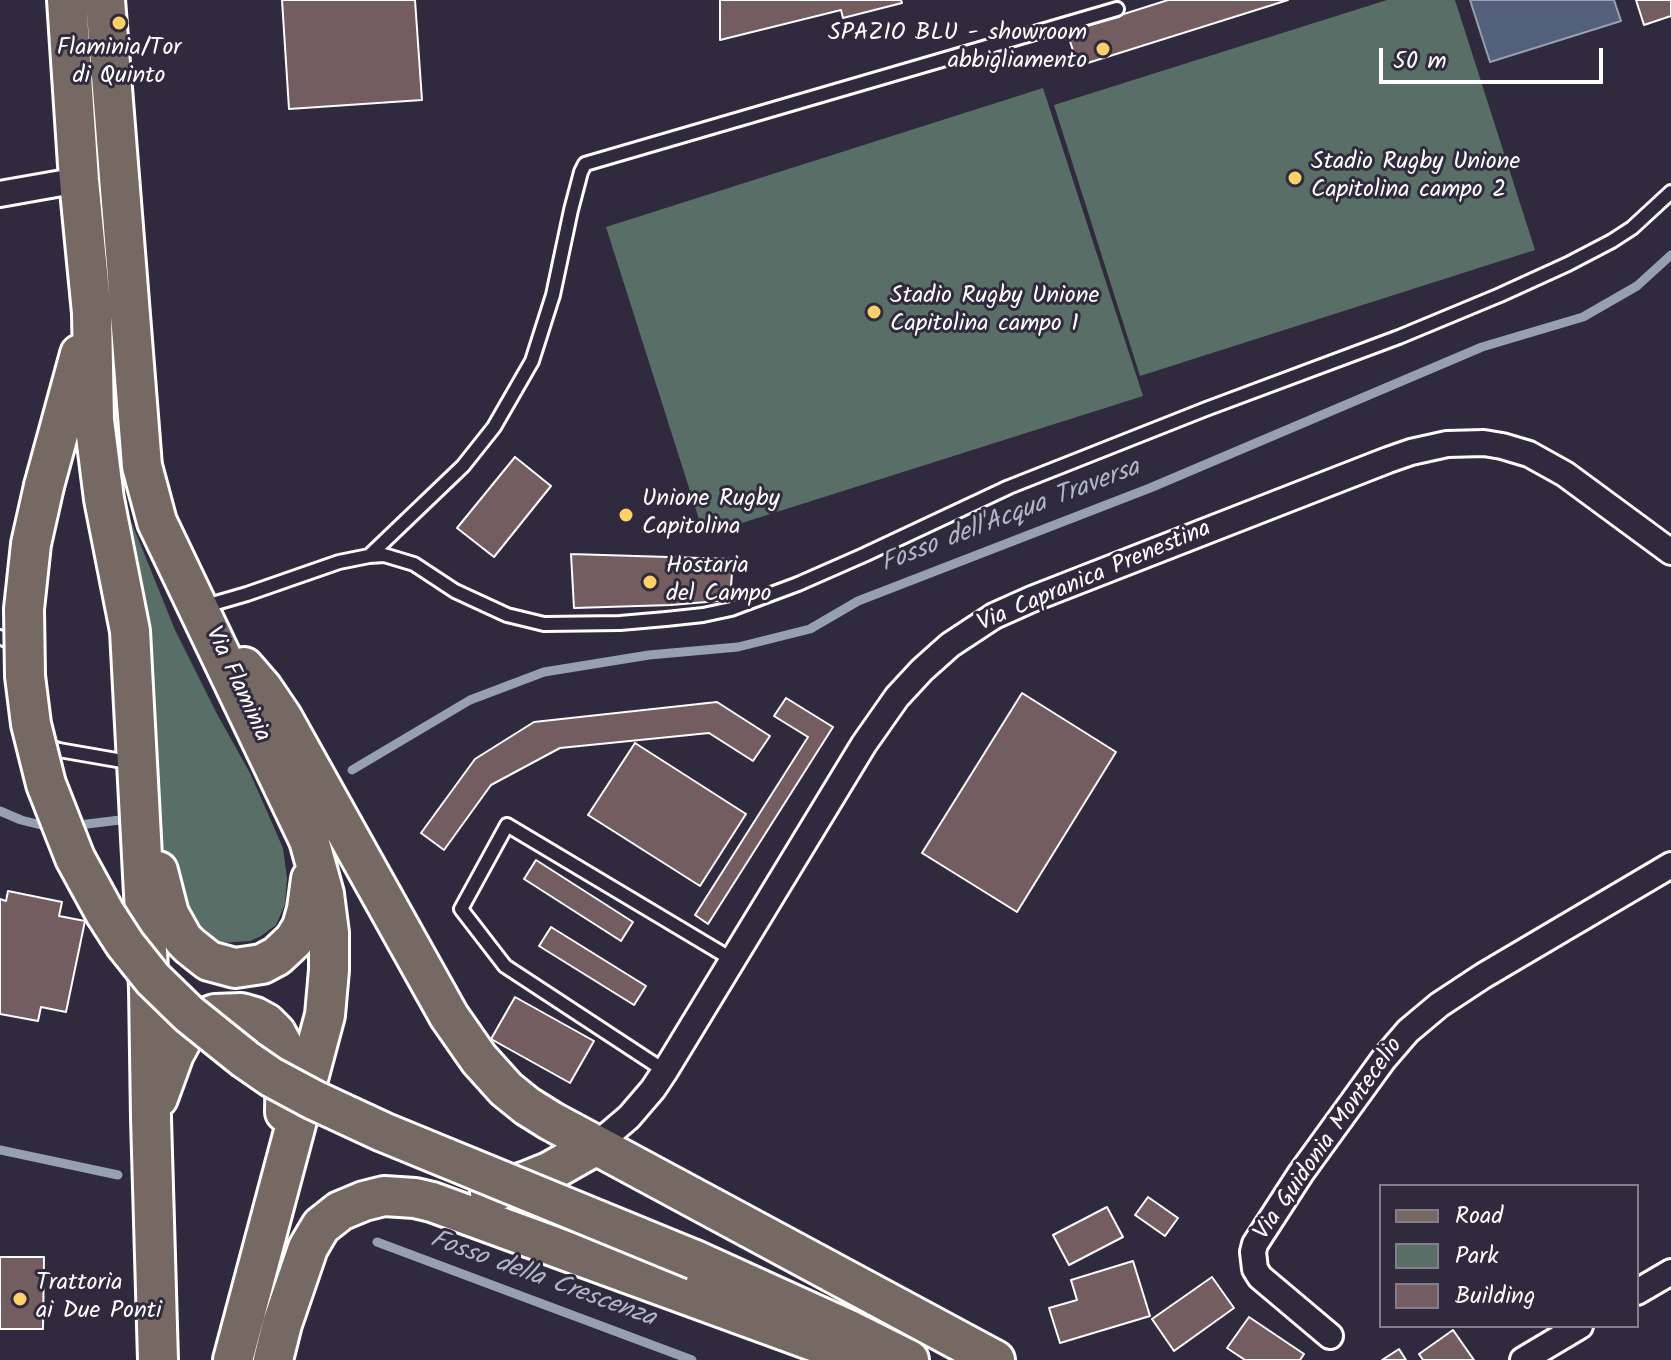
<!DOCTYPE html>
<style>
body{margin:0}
#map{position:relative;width:1671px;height:1360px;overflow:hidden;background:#2f2a3d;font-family:Kalam,sans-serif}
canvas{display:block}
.legend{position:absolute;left:1379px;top:1184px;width:260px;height:144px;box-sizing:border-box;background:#2f2a3d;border:2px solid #827f8b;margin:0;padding:10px 14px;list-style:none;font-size:24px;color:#fff}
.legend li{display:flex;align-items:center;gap:16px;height:40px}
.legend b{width:40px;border:2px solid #827f8b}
.scale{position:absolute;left:1379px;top:48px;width:224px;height:36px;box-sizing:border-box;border:4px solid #fff;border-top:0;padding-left:10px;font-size:24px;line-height:28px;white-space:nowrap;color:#fff;-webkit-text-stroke:6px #2f2a3d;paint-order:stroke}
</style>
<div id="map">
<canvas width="1671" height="1360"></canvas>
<ul class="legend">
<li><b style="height:10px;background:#766964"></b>Road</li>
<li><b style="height:22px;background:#5a6e68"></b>Park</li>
<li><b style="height:22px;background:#735d61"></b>Building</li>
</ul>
<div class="scale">50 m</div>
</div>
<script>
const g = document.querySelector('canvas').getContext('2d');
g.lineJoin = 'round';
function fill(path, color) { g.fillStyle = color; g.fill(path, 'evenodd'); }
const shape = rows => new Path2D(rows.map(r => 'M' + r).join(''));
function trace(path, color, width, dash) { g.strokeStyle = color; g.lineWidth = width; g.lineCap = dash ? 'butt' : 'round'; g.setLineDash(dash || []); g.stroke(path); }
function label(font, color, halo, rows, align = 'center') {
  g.font = font + ' Kalam,sans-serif'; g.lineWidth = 6; g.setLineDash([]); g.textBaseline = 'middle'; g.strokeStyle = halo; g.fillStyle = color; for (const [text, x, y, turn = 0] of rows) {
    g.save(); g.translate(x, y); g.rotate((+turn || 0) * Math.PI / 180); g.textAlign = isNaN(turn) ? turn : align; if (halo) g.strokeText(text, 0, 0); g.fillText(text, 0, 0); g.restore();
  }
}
fill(shape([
 [1387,0,1455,0,1535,250,1140,376,1054,105],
 [1043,88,1143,396,704,535,606,227],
 [131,521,175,630,217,714,250,773,283,848,287,878,285,904,276,925,261,936,250,941,220,943,211,941,195,929,168,867,153,809,150,633,146,602]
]), '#5a6e68');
const water = shape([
 [1470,0,1614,0,1621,21,1490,62,1470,0]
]);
fill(water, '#52607b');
trace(water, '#97a0b0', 2);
trace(shape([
 [352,770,470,700,544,672,649,655,738,647,810,629,858,601,1150,488,1482,347,1583,317,1637,286,1671,255],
 [0,811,21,820,53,828],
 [71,826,120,820],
 [0,1150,118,1175],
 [377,1242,692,1360]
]), '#97a0b0', 9);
const building = shape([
 [282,0,415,0,422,100,289,109,282,0],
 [720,0,901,0,902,3,843,18,841,10,720,40,720,0],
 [1168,0,1288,0,1078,66,1067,32,1168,0],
 [1636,0,1671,0,1671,16,1644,25,1636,0],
 [515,457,551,486,494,557,457,528,515,457],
 [571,554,733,559,730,600,671,605,574,608,571,554],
 [1022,693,1116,752,1017,912,922,853,1022,693],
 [786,698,833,727,708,924,695,915,808,737,774,716,786,698],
 [717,702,770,736,753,761,709,733,560,748,491,785,444,850,421,833,475,759,534,722,717,702],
 [635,743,746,814,700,886,588,815,635,743],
 [536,860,633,922,621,941,524,879,536,860],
 [8,891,62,902,59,916,85,921,66,1012,41,1007,38,1021,0,1014,0,899,6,901,8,891],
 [551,927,646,986,634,1005,539,946,551,927],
 [515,997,594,1041,570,1083,491,1039,515,997],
 [1148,1197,1178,1218,1165,1236,1135,1215,1148,1197],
 [1107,1207,1123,1237,1069,1265,1053,1235,1107,1207],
 [0,1257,44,1257,43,1329,0,1329,0,1257],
 [1133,1261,1150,1316,1060,1343,1049,1308,1077,1300,1071,1280,1133,1261],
 [1212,1277,1234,1308,1174,1351,1152,1319,1212,1277],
 [1249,1317,1304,1354,1300,1360,1245,1360,1227,1348,1249,1317],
 [1453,1330,1474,1360,1423,1360,1419,1354,1453,1330],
 [1399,1349,1406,1360,1382,1360,1399,1349]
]);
fill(building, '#735d61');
trace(building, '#fff', 2);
const service = shape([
 [369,556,463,466,494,427,532,361,553,295,571,210,581,172,585,164,1117,9],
 [202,607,247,594,339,562,369,556,384,555,414,564,455,591,507,615,544,624,620,623,666,619,703,615,731,609,798,584,864,555,1009,487,1206,409,1399,337,1500,295,1568,264,1612,241,1632,228,1671,192],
 [0,637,12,643,17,650],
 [42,745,59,750,134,763],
 [665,1071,505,966,461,909,507,825,733,960]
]);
const minor = shape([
 [0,194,79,180],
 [595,1146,629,1117,653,1089,665,1071,864,744,897,697,922,670,950,645,994,616,1032,599,1388,460,1411,452,1447,444,1484,443,1502,446,1529,454,1565,474,1671,552],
 [1637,1292,1671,1272],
 [1330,1336,1260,1277,1255,1269,1253,1252,1255,1244,1301,1173,1383,1060,1408,1031,1439,1005,1483,976,1671,865],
 [1523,1360,1580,1326]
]);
const primary = shape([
 [67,0,79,180,92,313,94,420,104,499,130,631,149,988,151,1118,158,1360],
 [105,0,142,466,157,522,309,840,324,894,329,933,329,970,325,1015,233,1360],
 [44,486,80,354],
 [244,667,263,689,282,717,449,1016,479,1059,506,1089,527,1106,551,1121,995,1360],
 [158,871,169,914,183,939,190,946,209,961,235,968,262,964,277,956,294,940,302,927,307,909,311,879],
 [158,1098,174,1054,185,1034,204,1018,215,1014,241,1013,255,1017,266,1023,276,1033,282,1044,286,1058,285,1112],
 [490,1193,529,1180,549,1172,595,1146],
 [695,1260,847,1329,909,1360],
 [273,1360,282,1324,308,1248,315,1236,321,1226,340,1211,364,1201,384,1196,415,1198,432,1202,865,1360]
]);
trace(service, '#fff', 18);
trace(minor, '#fff', 30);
trace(primary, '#fff', 44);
trace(service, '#2f2a3d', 12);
trace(minor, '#2f2a3d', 24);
trace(primary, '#766964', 38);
const primaryBridge = shape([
 [44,486,31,544,24,609,25,676,31,724,46,784,75,858,105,913,125,944,153,979,189,1014,245,1059,271,1077,314,1100,383,1132,695,1260]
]);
trace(primaryBridge, '#fff', 44, []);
trace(primaryBridge, '#766964', 38);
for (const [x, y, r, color] of [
 [119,23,8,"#ffd166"],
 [1103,49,8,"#ffd166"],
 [1295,178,8,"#ffd166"],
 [874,312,8,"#ffd166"],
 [626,515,8,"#ffd166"],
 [650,582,8,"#ffd166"],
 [20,1299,8,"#ffd166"]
]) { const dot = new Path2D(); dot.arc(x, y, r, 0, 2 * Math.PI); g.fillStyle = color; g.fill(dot); trace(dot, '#2f2a3d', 3); }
label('24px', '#fff', '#2f2a3d', [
 ["SPAZIO BLU - showroom",1087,35,"right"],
 ["abbigliamento",1087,63,"right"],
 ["Flaminia/Tor",119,50,"center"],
 ["di Quinto",119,78,"center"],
 ["Stadio Rugby Unione",1311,164],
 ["Capitolina campo 2",1311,192],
 ["Stadio Rugby Unione",890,298],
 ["Capitolina campo 1",890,326],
 ["Unione Rugby",642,501],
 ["Capitolina",642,529],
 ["Hostaria",666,568],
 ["del Campo",666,596],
 ["Trattoria",36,1285],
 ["ai Due Ponti",36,1313]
], 'left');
label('24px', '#fff', '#2f2a3d', [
 ["Via Capranica Prenestina",1095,578,-23],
 ["Via Flaminia",236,685,65],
 ["Via Guidonia Montecelio",1330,1140,-55]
]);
label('italic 26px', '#b1b7c4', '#2f2a3d', [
 ["Fosso dell'Acqua Traversa",1011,518,-21],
 ["Fosso della Crescenza",542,1281,20]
]);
</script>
